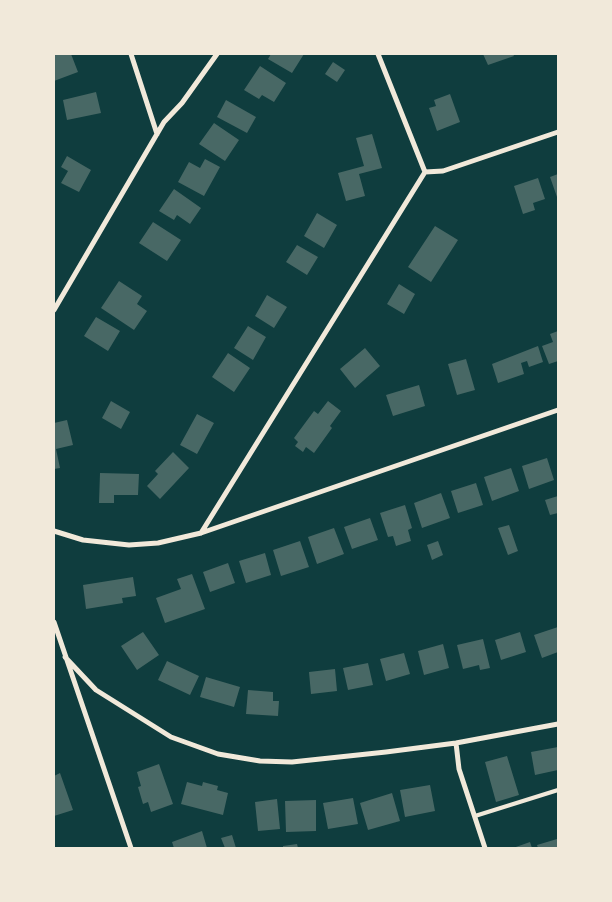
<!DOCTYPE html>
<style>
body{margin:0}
#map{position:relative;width:612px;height:902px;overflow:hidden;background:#0f3d3e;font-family:Poppins,sans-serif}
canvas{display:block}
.frame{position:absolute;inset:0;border:55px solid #f1e9da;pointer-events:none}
</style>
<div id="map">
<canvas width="612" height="902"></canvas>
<div class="frame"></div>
</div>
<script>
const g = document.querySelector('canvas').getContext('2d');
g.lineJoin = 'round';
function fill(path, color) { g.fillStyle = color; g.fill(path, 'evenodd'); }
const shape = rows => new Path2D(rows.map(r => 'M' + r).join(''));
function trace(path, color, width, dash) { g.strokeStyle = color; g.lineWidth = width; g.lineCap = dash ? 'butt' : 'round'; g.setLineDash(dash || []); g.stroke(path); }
fill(shape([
 [54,54,71,54,78,72,54,81],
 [271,54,304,54,292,73,268,59],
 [483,54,513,54,514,56,488,65],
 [333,62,345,70,337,82,325,74],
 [260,66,286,83,274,102,262,95,259,99,244,90],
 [96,92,101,113,67,120,63,100],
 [450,94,460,122,437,131,429,108,436,106,434,100],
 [226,100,256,117,247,133,217,117],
 [214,123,239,140,225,161,199,144],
 [372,134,382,168,359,174,365,196,346,201,338,173,364,166,356,138],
 [67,156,91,170,79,192,61,183,68,171,61,167],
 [205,159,220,167,204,196,178,182,189,162,200,168],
 [558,174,558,196,557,197,550,177],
 [538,178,545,199,533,203,535,210,523,214,514,186],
 [174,189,201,208,190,224,177,215,174,220,159,211],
 [317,213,337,225,324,248,304,236],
 [153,222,181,240,167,261,139,243],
 [435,226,458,240,431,282,408,267],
 [297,245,318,257,307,275,286,262],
 [119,281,142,296,137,304,147,311,134,330,101,308],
 [399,284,415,294,404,314,387,304],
 [267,295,287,307,274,328,255,316],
 [96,317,120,331,108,351,84,336],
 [248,326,266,337,253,360,234,348],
 [558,331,558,361,549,364,542,346,553,342,550,334],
 [538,346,543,362,529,367,527,361,521,363,524,374,498,383,492,364],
 [365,348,380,366,355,388,340,369],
 [228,353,250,368,234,392,212,377],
 [466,359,475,390,457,395,448,364],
 [419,385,425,406,393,416,386,395],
 [111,401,130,412,121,429,102,418],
 [328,401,341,411,330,426,332,428,314,453,306,447,303,452,295,446,298,442,294,438,314,411,318,414],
 [197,414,214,423,197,454,180,445],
 [67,420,73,445,56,449,60,468,54,469,54,423],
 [173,452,189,468,160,499,147,486,158,474,155,471],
 [547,458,554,480,529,489,522,466],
 [511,468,519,491,492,501,484,477],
 [100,473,139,474,138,495,114,495,114,503,99,503],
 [476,483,483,505,458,513,451,491],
 [441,493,450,518,422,528,414,503],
 [558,496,558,513,550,515,545,500],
 [405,505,412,528,408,530,411,541,396,546,393,536,388,537,380,513],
 [370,518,378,540,352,549,344,527],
 [509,525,518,551,508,555,498,528],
 [334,528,344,554,317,564,308,537],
 [300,541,309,567,281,576,273,550],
 [438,541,443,555,432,560,427,545],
 [265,553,271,575,246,583,239,561],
 [228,563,235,583,210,592,203,572],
 [192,574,205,609,165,623,156,598,181,589,177,579],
 [133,577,136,596,122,598,123,603,86,609,83,585],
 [558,627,558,652,542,658,534,635],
 [143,632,159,655,137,670,121,646],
 [520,632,526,652,501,660,495,640],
 [483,639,490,668,480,670,479,665,463,669,457,645],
 [443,644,449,668,424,675,418,651],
 [404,653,410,674,386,681,380,659],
 [167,661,199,676,190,695,158,680],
 [368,663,373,685,348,690,343,668],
 [335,669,337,691,311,694,309,672],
 [206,677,240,687,234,707,200,697],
 [248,690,273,692,273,701,279,701,278,716,246,714],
 [558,747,558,770,535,775,531,752],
 [507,756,519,795,496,802,485,762],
 [159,764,173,804,151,812,148,802,143,804,138,787,141,786,137,772],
 [60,773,73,810,54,816,54,776],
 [187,782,202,786,203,782,218,786,217,790,228,793,223,815,181,804],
 [430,785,435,811,405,817,400,790],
 [392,793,400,821,368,830,360,803],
 [353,798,358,824,328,829,323,803],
 [277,799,280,829,258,831,255,802],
 [316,800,316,831,286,832,285,801],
 [202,831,207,848,174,848,172,842],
 [232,835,236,848,225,848,221,838],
 [557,839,558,848,538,848,537,845],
 [530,842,532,848,513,848],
 [297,844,298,848,283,848,283,846]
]), '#486865');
trace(shape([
 [475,816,558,790]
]), '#f1e9da', 4);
trace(shape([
 [131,54,157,134],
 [378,54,425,172],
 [425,172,443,171,558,132],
 [54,310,164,122,182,103,217,54],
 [54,531,83,540,129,545,158,543,201,533,558,410],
 [201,533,425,172],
 [54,622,131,848],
 [65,657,96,690,171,737,218,754,260,761,292,762,386,752,456,743,558,724],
 [456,743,459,769,485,848]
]), '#f1e9da', 5);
</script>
